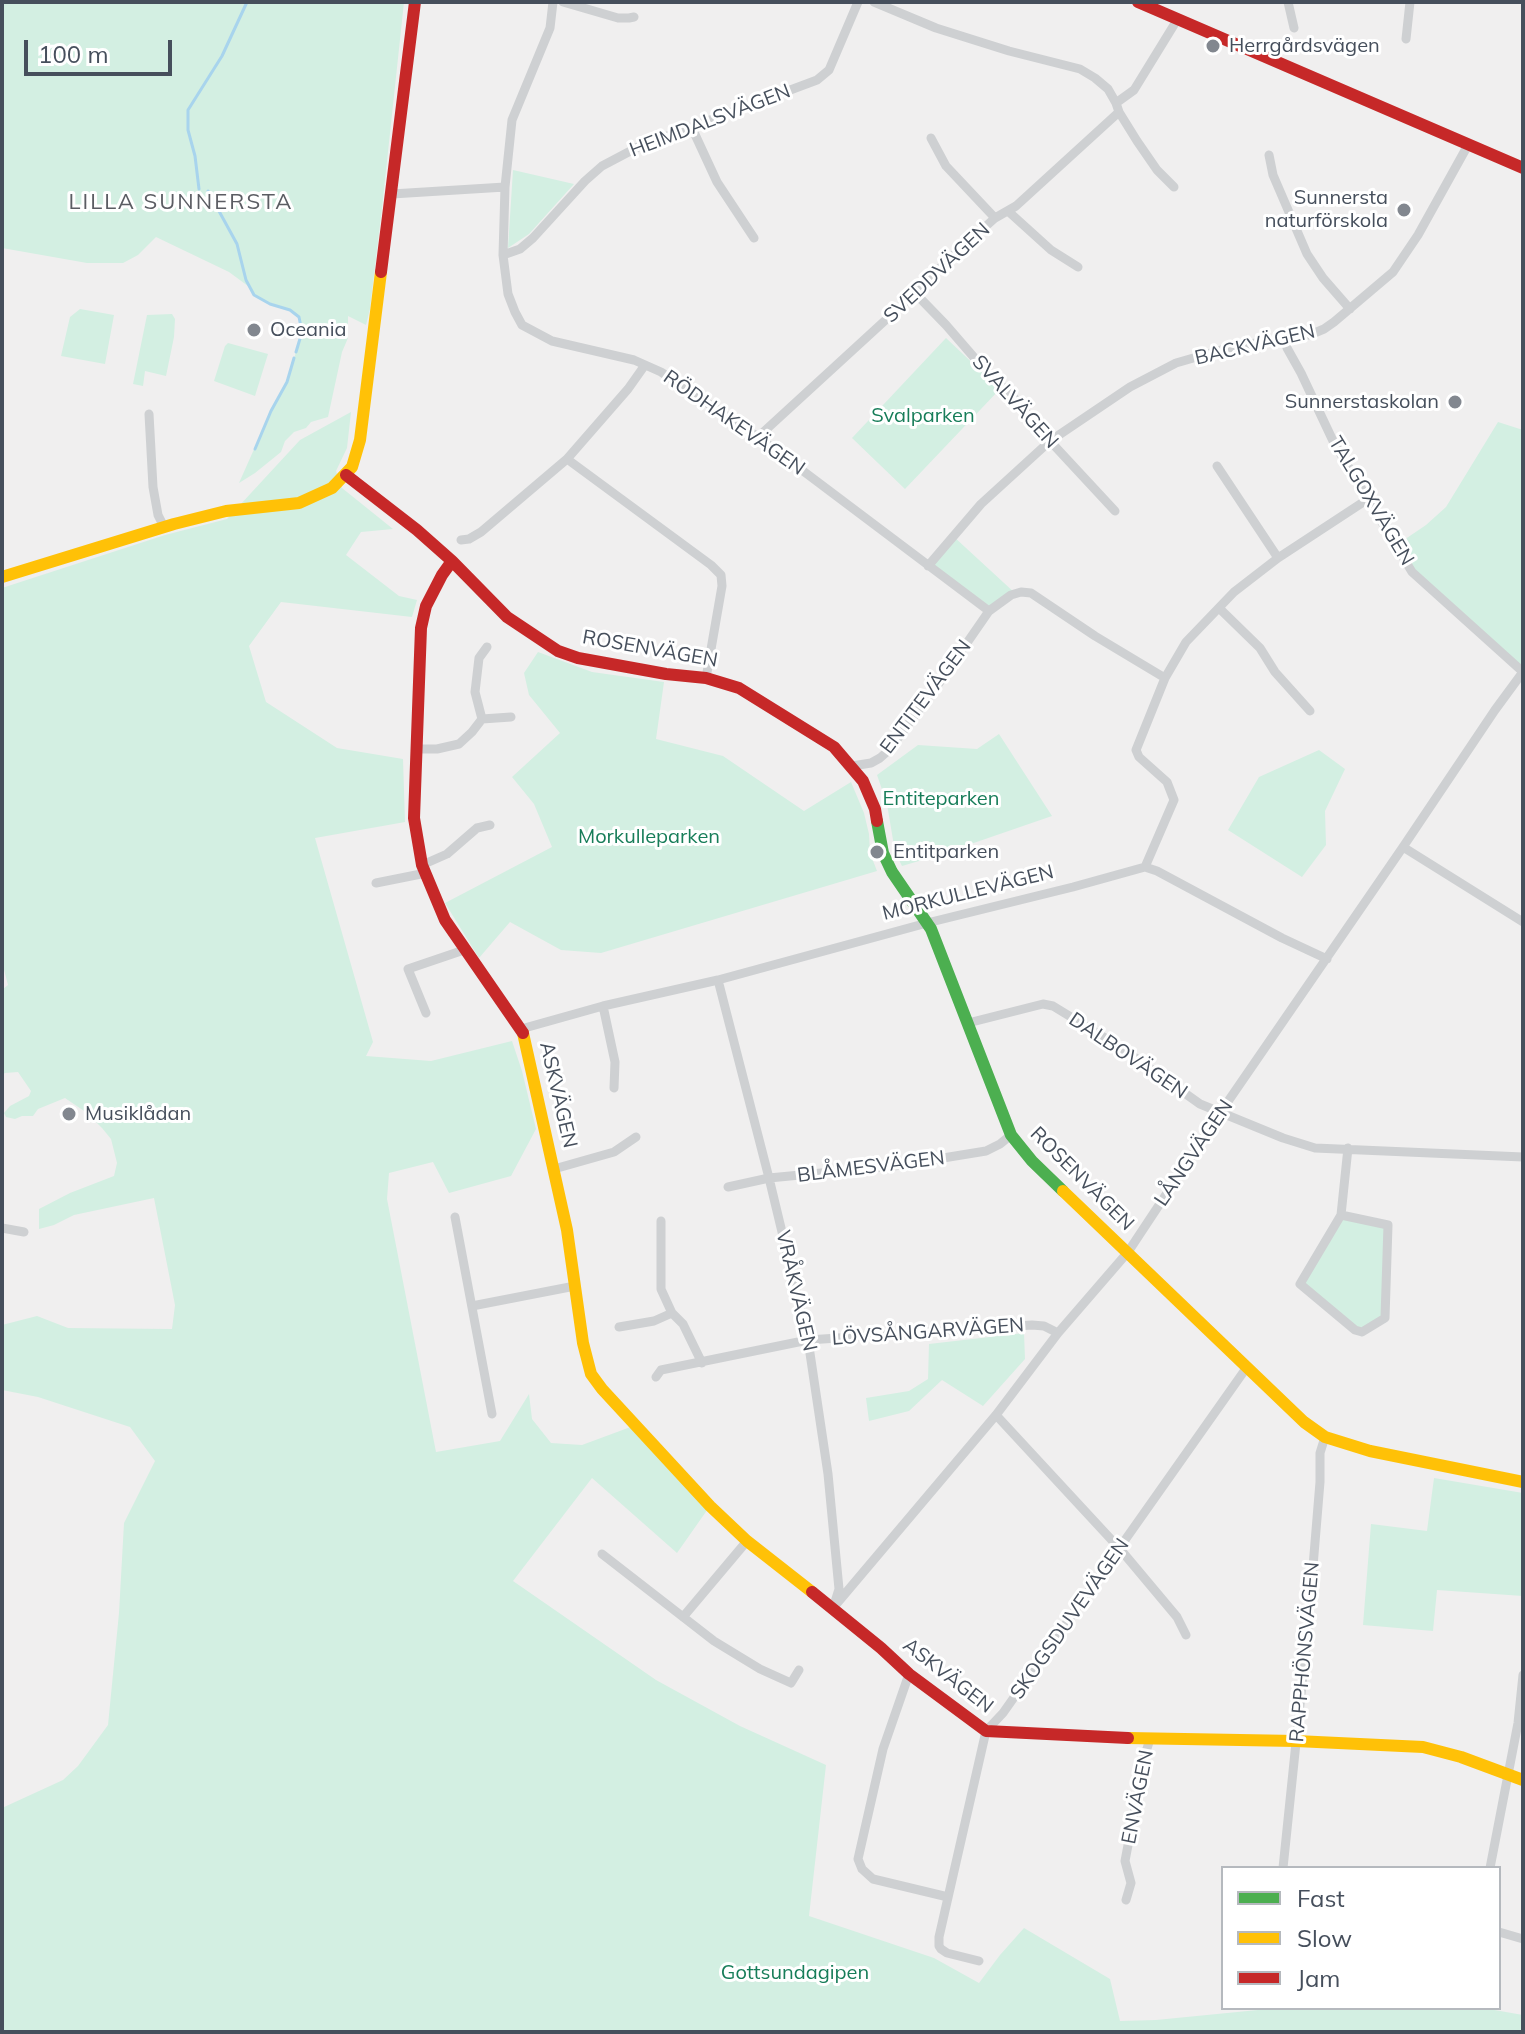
<!DOCTYPE html>
<meta charset="utf-8">
<style>
body{margin:0}
#map{position:relative;width:1525px;height:2034px;overflow:hidden;background:#f0efef;font-family:Mulish,sans-serif}
canvas{display:block}
.frame{position:absolute;inset:0;border:4px solid #464f5c;pointer-events:none}
.legend{position:absolute;left:1221px;top:1866px;width:280px;height:144px;box-sizing:border-box;background:#fff;border:2px solid #b5b9be;margin:0;padding:10px 14px;list-style:none;font-size:24px;color:#464f5c}
.legend li{display:flex;align-items:center;gap:16px;height:40px}
.legend b{width:40px;border:2px solid #b5b9be}
.scale{position:absolute;left:24px;top:40px;width:148px;height:36px;box-sizing:border-box;border:4px solid #464f5c;border-top:0;padding-left:10px;font-size:24px;line-height:28px;white-space:nowrap;color:#464f5c;-webkit-text-stroke:6px #fff;paint-order:stroke}
</style>
<div id="map">
<canvas width="1525" height="2034"></canvas>
<div class="frame"></div>
<ul class="legend">
<li><b style="height:10px;background:#4caf50"></b>Fast</li>
<li><b style="height:10px;background:#ffc107"></b>Slow</li>
<li><b style="height:10px;background:#c62828"></b>Jam</li>
</ul>
<div class="scale">100 m</div>
</div>
<script>
const g = document.querySelector('canvas').getContext('2d');
g.lineJoin = 'round';
function fill(path, color) { g.fillStyle = color; g.fill(path, 'evenodd'); }
const shape = rows => new Path2D(rows.map(r => 'M' + r).join(''));
function trace(path, color, width, dash) { g.strokeStyle = color; g.lineWidth = width; g.lineCap = dash ? 'butt' : 'round'; g.setLineDash(dash || []); g.stroke(path); }
function label(font, color, halo, rows, align = 'center') {
  g.font = font + ' Mulish,sans-serif'; g.lineWidth = 6; g.setLineDash([]); g.textBaseline = 'middle'; g.strokeStyle = halo; g.fillStyle = color; for (const [text, x, y, turn = 0] of rows) {
    g.save(); g.translate(x, y); g.rotate((+turn || 0) * Math.PI / 180); g.textAlign = isNaN(turn) ? turn : align; if (halo) g.strokeText(text, 0, 0); g.fillText(text, 0, 0); g.restore();
  }
}
fill(shape([
 [2,2,404,2,382,208,370,309,366,325,348,316,348,338,342,352,328,417,311,422,306,428,294,432,285,441,281,452,255,473,239,483,271,411,287,382,302,332,299,317,290,310,260,299,254,295,248,286,229,272,156,237,138,255,123,263,87,263,2,248],
 [513,170,574,184,529,234,508,248],
 [80,309,114,315,105,364,61,356,70,317],
 [172,314,175,319,174,337,166,376,145,371,143,386,133,384,147,315],
 [946,338,1000,389,905,489,852,438],
 [228,343,268,354,255,396,214,381,225,346],
 [351,412,347,448,336,471,342,488,393,529,361,532,346,555,399,596,417,600,412,617,281,602,249,646,266,702,337,748,403,759,405,822,315,838,373,1042,366,1056,431,1061,512,1041,522,1071,536,1129,511,1176,449,1193,433,1162,389,1173,387,1199,436,1452,500,1441,529,1394,532,1419,551,1443,582,1445,636,1425,710,1506,677,1553,592,1478,513,1581,656,1680,740,1726,826,1765,809,1916,934,1958,979,1983,1000,1955,1024,1928,1110,1979,1120,2021,1156,2020,1278,2008,1483,2008,1523,2015,1523,2032,2,2032,2,1808,63,1780,78,1766,108,1725,119,1613,124,1523,155,1461,130,1427,38,1397,2,1390,2,1325,37,1316,68,1328,172,1329,175,1305,154,1198,74,1215,54,1225,39,1229,39,1209,70,1193,114,1176,117,1163,111,1139,102,1128,87,1113,65,1098,38,1109,33,1116,22,1116,15,1119,6,1117,4,1113,10,1106,29,1096,31,1091,18,1072,5,1073,2,1075,2,993,3,989,8,985,2,962,2,751,4,732,2,725,2,588,165,535,227,519,300,440],
 [1498,422,1523,430,1523,672,1412,572,1395,546,1426,525,1446,507],
 [953,536,1016,594,989,611,928,566],
 [538,652,592,672,664,682,656,739,723,756,804,811,851,782,864,813,869,834,870,853,877,871,601,953,561,950,510,922,479,958,445,903,552,847,534,804,512,777,560,733,529,695,524,673],
 [999,734,1052,816,936,856,902,866,895,852,887,804,877,775,918,745,977,749],
 [1319,750,1345,769,1325,811,1326,845,1302,877,1228,830,1259,777],
 [1341,1215,1388,1225,1385,1318,1362,1332,1300,1284],
 [1024,1333,1025,1359,983,1406,942,1380,909,1411,869,1421,866,1398,909,1391,928,1379,929,1344],
 [1434,1478,1523,1493,1523,1596,1437,1590,1433,1631,1363,1625,1371,1524,1427,1531]
]), '#d3efe2');
trace(shape([
 [199,189,195,156,188,130,188,110,222,56,247,2],
 [208,191,237,244,246,280,254,295,270,304,290,310,299,317,302,332,296,352],
 [255,449,271,411,287,382,294,358]
]), '#a8d4ed', 3);
trace(shape([
 [553,2,550,28,512,120,505,187,503,255,508,294,515,312,522,325,552,341,634,360,661,372,758,437,989,611,1011,595,1021,592,1031,593,1095,636,1165,678],
 [563,2,618,18,629,18,634,17],
 [874,2,936,28,1009,51,1080,69,1095,78,1108,89,1116,103,1119,112,1137,141,1157,170,1174,187],
 [1288,2,1294,28],
 [1406,39,1410,2],
 [1116,103,1134,90,1177,20],
 [692,128,717,182,754,238],
 [931,138,946,166,995,218],
 [1269,155,1273,175,1307,254,1323,278,1350,309],
 [392,194,505,187],
 [1009,212,1051,250,1078,267],
 [503,255,520,249,533,238,585,181,602,166,638,147,817,80,829,70,858,2],
 [915,293,946,325,978,362,1018,402,1050,441,1115,511],
 [1285,340,1287,348,1301,373,1334,443,1412,572,1523,672],
 [149,414,153,487,158,515,164,527],
 [758,437,915,293,946,262,995,218,1016,206,1119,112],
 [567,459,711,565,721,575,722,586,706,678],
 [1217,466,1278,558],
 [461,540,469,539,481,532,567,459,628,389,645,365],
 [928,566,981,504,1050,441,1130,387,1176,363,1228,348,1267,341,1285,340,1312,334,1324,329,1334,322,1393,272,1418,235,1468,145],
 [1219,608,1260,648,1275,672,1310,711],
 [482,719,475,692,479,658,487,647],
 [416,749,437,749,459,744,472,732,482,719,511,717],
 [852,766,871,763,880,758,889,750,942,679,989,611],
 [1403,847,1523,922],
 [422,865,447,854,477,828,490,825],
 [1145,867,1174,800,1167,782,1139,757,1136,750,1165,678,1186,642,1234,592,1278,558,1368,499],
 [376,883,426,873],
 [718,980,769,1178,808,1340,828,1474,839,1589,834,1605],
 [603,1006,615,1062,614,1088],
 [426,1013,408,969,464,950],
 [968,1023,1043,1004,1053,1006,1120,1047,1200,1104,1283,1138,1315,1148,1523,1157],
 [521,1029,603,1006,718,980,927,923,1073,887,1145,867,1157,871,1282,938,1327,959],
 [554,1169,614,1152,636,1137],
 [728,1187,769,1178,894,1166,986,1151,1000,1144,1011,1135],
 [1341,1215,1388,1225,1385,1318,1362,1332,1355,1330,1300,1284,1341,1215,1348,1148],
 [455,1217,492,1414],
 [661,1221,661,1289,672,1313],
 [2,1228,24,1232],
 [472,1306,575,1286],
 [619,1327,654,1321,672,1313,683,1324,702,1363],
 [656,1377,661,1370,808,1340,1032,1325,1044,1326,1058,1333],
 [996,1415,1120,1549,1177,1617,1186,1635],
 [602,1554,714,1641,760,1669,791,1683,799,1670],
 [833,1608,996,1415,1058,1333,1128,1252,1220,1113,1403,847,1495,710,1523,672],
 [683,1617,747,1541],
 [909,1674,883,1749,858,1859,862,1869,873,1879,948,1897],
 [1283,1868,1308,1627,1320,1482,1320,1453,1325,1437],
 [1490,1868,1518,1723,1523,1675],
 [1126,1900,1131,1883,1125,1861,1145,1755,1150,1739],
 [1499,1932,1523,1939],
 [979,1961,947,1953,941,1949,939,1946,939,1937,986,1731,1003,1713,1247,1367]
]), '#ced0d2', 9);
trace(shape([
 [877,821,883,853,892,872,931,929,1011,1135,1032,1161,1063,1191]
]), '#4caf50', 12);
trace(shape([
 [2,577,174,524,226,511,299,503,332,488,352,467,360,440,381,272],
 [523,1033,567,1230,583,1343,591,1374,602,1389,710,1506,747,1541,812,1592],
 [1063,1191,1304,1422,1325,1437,1370,1451,1523,1482],
 [1128,1738,1296,1741,1423,1747,1461,1757,1523,1780]
]), '#ffc107', 12);
trace(shape([
 [1138,2,1523,168],
 [381,272,415,2],
 [346,475,417,530,452,561,507,617,558,651,578,658,666,674,706,678,739,688,834,747,863,781,875,809,877,821],
 [452,561,442,575,426,606,421,628,414,818,422,865,445,920,523,1033],
 [812,1592,881,1648,909,1674,986,1731,1128,1738]
]), '#c62828', 12);
for (const [x, y, r, color] of [
 [1213,46,8,"#82878f"],
 [1404,210,8,"#82878f"],
 [254,330,8,"#82878f"],
 [1455,402,8,"#82878f"],
 [877,852,8,"#82878f"],
 [69,1114,8,"#82878f"]
]) { const dot = new Path2D(); dot.arc(x, y, r, 0, 2 * Math.PI); g.fillStyle = color; g.fill(dot); trace(dot, '#fff', 3); }
label('20px', '#464f5c', '#fff', [
 ["Herrgårdsvägen",1229,46],
 ["Sunnersta",1388,198,"right"],
 ["naturförskola",1388,221,"right"],
 ["Oceania",270,330],
 ["Sunnerstaskolan",1439,402,"right"],
 ["Entitparken",893,852],
 ["Musiklådan",85,1114]
], 'left');
label('20px', '#464f5c', '#fff', [
 ["HEIMDALSVÄGEN",710,121,-21],
 ["SVEDDVÄGEN",937,273,-43],
 ["BACKVÄGEN",1255,345,-13],
 ["SVALVÄGEN",1015,402,48],
 ["RÖDHAKEVÄGEN",734,423,35],
 ["TALGOXVÄGEN",1371,501,59],
 ["ROSENVÄGEN",650,649,10],
 ["ENTITEVÄGEN",926,697,-53],
 ["MORKULLEVÄGEN",968,893,-14],
 ["DALBOVÄGEN",1128,1056,34],
 ["ASKVÄGEN",558,1095,77],
 ["LÅNGVÄGEN",1194,1153,-56],
 ["BLÅMESVÄGEN",871,1167,-7],
 ["ROSENVÄGEN",1082,1179,45],
 ["VRÅKVÄGEN",796,1291,77],
 ["LÖVSÅNGARVÄGEN",928,1332,-4],
 ["SKOGSDUVEVÄGEN",1070,1619,-55],
 ["RAPPHÖNSVÄGEN",1305,1652,-85],
 ["ASKVÄGEN",948,1676,38],
 ["ENVÄGEN",1138,1797,-79]
]);
label('20px', '#177d59', '#fff', [
 ["Svalparken",923,416],
 ["Entiteparken",941,799],
 ["Morkulleparken",649,837],
 ["Gottsundagipen",795,1973]
]);
g.letterSpacing = '2px';
label('22px', '#5b5d63', '#fff', [
 ["LILLA SUNNERSTA",181,202]
]);
g.letterSpacing = '0px';
</script>
